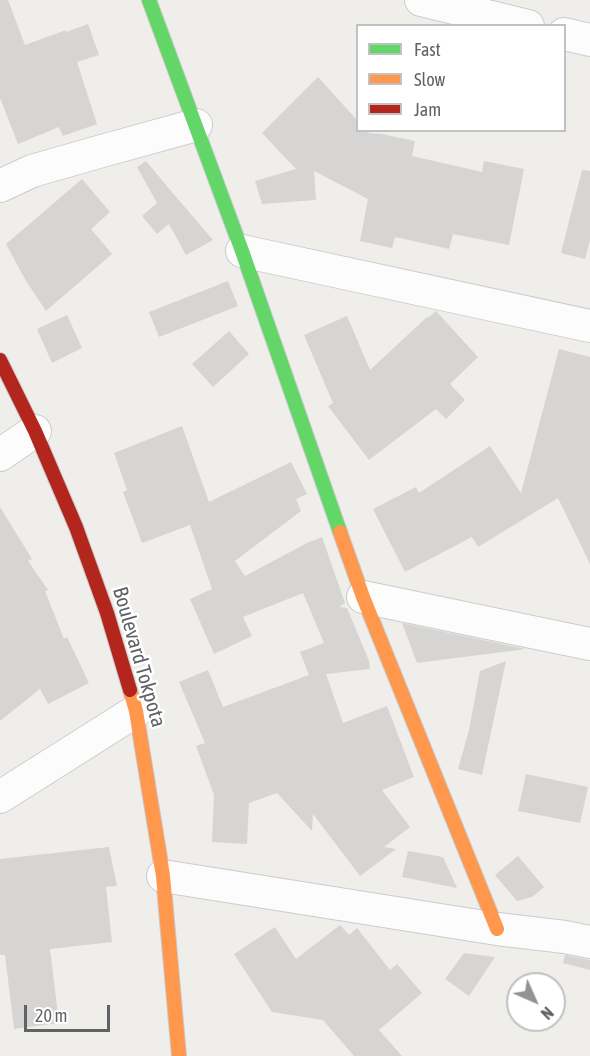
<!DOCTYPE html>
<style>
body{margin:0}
#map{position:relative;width:590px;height:1056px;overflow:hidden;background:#efeeea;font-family:"Asap Condensed",sans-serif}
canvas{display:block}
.legend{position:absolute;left:356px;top:24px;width:210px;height:108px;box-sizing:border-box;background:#fff;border:2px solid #bfc1c3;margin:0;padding:8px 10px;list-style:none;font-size:18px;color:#5f6368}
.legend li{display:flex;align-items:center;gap:12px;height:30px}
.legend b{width:30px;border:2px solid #bfc1c3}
.north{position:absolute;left:506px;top:972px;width:60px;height:60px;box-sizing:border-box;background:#fff;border:2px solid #bfc1c3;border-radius:50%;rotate:135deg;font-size:16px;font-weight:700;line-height:24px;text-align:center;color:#5f6368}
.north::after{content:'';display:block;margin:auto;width:21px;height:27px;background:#919496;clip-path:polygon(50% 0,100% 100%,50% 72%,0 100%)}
.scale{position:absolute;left:24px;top:1005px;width:86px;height:27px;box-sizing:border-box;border:3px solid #5f6368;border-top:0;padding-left:8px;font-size:18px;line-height:21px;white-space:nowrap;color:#5f6368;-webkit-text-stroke:4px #fff;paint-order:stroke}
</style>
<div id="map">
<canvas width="590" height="1056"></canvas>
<ul class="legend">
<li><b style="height:8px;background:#63d668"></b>Fast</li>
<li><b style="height:8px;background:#ff974d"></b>Slow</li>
<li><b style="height:8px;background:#b3261e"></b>Jam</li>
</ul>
<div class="north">N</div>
<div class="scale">20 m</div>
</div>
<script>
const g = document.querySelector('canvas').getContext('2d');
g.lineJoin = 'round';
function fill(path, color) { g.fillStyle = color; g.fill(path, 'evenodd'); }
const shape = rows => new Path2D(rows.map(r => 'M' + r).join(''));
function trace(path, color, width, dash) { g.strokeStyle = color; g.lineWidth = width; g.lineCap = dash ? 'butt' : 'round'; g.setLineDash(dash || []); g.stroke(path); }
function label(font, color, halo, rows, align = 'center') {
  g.font = font + ' "Asap Condensed",sans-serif'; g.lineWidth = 5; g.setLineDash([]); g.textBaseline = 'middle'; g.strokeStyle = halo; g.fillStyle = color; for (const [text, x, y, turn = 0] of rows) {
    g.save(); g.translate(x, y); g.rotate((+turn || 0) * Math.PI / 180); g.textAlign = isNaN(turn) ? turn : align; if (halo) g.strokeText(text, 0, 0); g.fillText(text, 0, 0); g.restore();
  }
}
fill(shape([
 [0,0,8,0,25,45,66,30,66,32,88,24,99,55,77,62,97,124,63,136,59,127,18,144,0,98],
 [318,77,357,120,357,130,367,130,369,133,382,134,415,141,412,156,482,172,484,161,524,169,509,245,453,234,449,249,395,237,392,248,360,241,368,199,314,171,316,200,262,204,255,181,296,169,262,133],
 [146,161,171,191,213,240,186,255,169,224,157,234,142,216,157,203,137,167],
 [582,170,590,171,590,240,585,259,561,253],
 [82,179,110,212,91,229,112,254,46,311,26,281,6,244],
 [228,281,238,306,159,337,149,312],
 [436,311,478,357,450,384,465,400,446,419,436,409,369,460,328,406,333,403,304,335,347,316,370,370,427,317,428,318],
 [67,315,82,348,52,363,37,329],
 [229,331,249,354,213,387,192,364],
 [559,349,590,357,590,564,558,498,478,547,472,537,405,572,373,509,416,487,419,493,490,446,521,493],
 [182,426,209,502,291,462,307,494,296,499,301,511,235,561,245,576,307,543,322,537,345,603,339,607,347,608,369,661,370,669,326,674,343,723,387,706,414,777,382,790,410,827,384,847,396,849,360,876,313,814,312,831,277,793,249,803,247,844,212,842,214,795,196,746,205,743,179,682,208,670,223,707,309,675,300,652,324,643,303,593,243,617,252,636,214,654,190,599,212,589,190,525,142,543,123,492,127,490,114,453],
 [0,507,32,559,28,561,48,590,45,591,64,639,67,637,89,683,48,704,40,689,0,721],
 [402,623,526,649,417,663],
 [506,661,482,775,458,769,469,730,480,671],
 [526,774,588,787,580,823,518,811],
 [109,847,117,886,106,887,112,942,50,949,59,1023,14,1029,5,955,0,955,0,859],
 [408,851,443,857,457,888,402,877],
 [518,856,544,887,532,897,517,901,495,875],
 [340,925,349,935,357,928,390,970,397,964,422,993,379,1030,402,1056,354,1056,323,1020,272,1012,234,954,275,927,296,959],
 [464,953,495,957,469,996,445,979],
 [565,955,590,960,590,970,563,963]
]), '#d6d5d3');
const street = shape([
 [421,0,528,26],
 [564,34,590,40],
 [0,186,32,171,102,151,196,125],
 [242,251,590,326],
 [0,455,35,431],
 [363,597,590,644],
 [0,797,136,711],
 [163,876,497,929,565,937,590,942]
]);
const fast = shape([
 [149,0,242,251,340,532]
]);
const slow = shape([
 [340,532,363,597,497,929],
 [130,690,136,711,163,876,179,1056]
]);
const jam = shape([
 [0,360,35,431,76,527,107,613,130,690]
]);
trace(street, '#cbcccc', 34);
trace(fast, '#cacacb', 16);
trace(slow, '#cacacb', 16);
trace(jam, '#cacacb', 16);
trace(street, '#fdfcfc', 32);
trace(fast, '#63d668', 14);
trace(slow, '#ff974d', 14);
trace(jam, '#b3261e', 14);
label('21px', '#5f6368', '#fff', [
 ["Boulevard Tokpota",139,657,74]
]);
</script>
